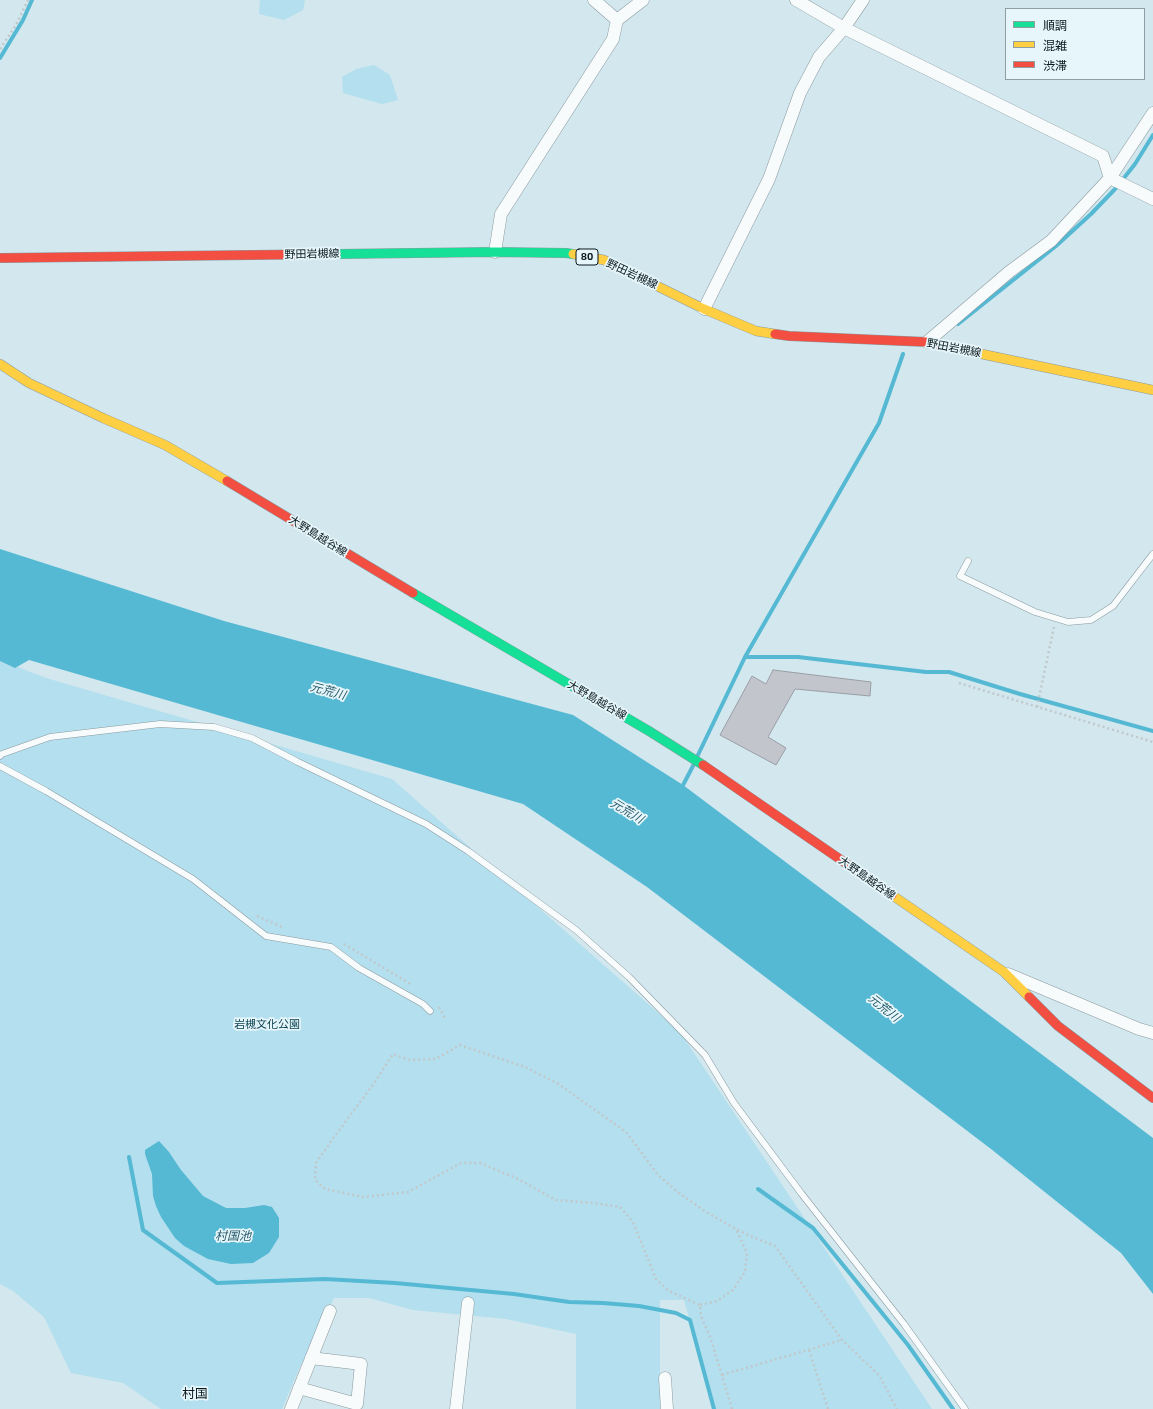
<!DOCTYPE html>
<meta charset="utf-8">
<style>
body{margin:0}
#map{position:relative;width:1153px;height:1409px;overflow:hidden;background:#d2e7ee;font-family:"Exo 2","Noto Sans JP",sans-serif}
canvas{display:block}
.legend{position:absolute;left:1005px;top:8px;width:140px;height:72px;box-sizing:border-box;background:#e6f6fb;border:1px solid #8e9ea3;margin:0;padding:5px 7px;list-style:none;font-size:12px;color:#0a191e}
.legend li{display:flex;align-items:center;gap:8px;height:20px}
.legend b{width:20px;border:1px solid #8e9ea3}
</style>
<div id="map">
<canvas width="1153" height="1409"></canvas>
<ul class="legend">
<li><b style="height:5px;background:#16e098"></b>順調</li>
<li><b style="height:5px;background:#ffcf43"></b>混雑</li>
<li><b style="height:5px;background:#f24e42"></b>渋滞</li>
</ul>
</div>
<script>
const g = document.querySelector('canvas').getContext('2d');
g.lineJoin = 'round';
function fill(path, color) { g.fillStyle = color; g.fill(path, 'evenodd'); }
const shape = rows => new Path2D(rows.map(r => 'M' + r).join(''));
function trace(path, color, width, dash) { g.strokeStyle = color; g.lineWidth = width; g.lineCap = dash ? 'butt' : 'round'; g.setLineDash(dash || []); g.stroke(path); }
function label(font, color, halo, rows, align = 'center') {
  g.font = font + ' "Exo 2","Noto Sans JP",sans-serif'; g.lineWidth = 3.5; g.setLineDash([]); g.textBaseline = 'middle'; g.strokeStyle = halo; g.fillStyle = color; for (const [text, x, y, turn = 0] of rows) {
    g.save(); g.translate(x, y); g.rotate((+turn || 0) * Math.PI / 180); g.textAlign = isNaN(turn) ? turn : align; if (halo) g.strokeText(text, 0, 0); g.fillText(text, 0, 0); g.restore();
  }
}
fill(shape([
 [260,0,305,0,303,10,284,20,259,14],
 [374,65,390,75,398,100,382,104,343,93,342,77,356,69],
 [0,660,46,678,392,779,680,1032,932,1409,714,1409,684,1300,660,1300,660,1409,576,1409,576,1334,506,1319,413,1310,369,1298,334,1298,299,1369,282,1409,161,1409,123,1383,71,1373,44,1317,13,1291,0,1284]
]), '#b3dfee');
fill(shape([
 [0,549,224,621,573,715,683,785,1153,1138,1153,1294,1121,1253,991,1149,647,887,523,804,29,660,15,668,0,661],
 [159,1141,169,1152,181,1170,203,1196,226,1208,245,1208,264,1205,272,1207,279,1218,279,1237,269,1253,253,1263,231,1264,208,1259,184,1246,175,1238,161,1217,156,1206,153,1196,152,1174,145,1154,145,1150]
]), '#55b9d3');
trace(shape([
 [0,58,23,20,32,0],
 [958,324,1056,246,1091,214,1116,188,1135,164,1153,135],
 [745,657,798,657,926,672,949,672,1020,694,1153,731],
 [697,757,745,657,879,423,903,354],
 [681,789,694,764],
 [129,1157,143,1230,217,1283,325,1279,395,1283,514,1294,569,1302,603,1303,639,1306,676,1313,690,1320,714,1409],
 [758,1189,813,1228,908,1345,953,1409]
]), '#55b9d3', 4);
const building = shape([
 [773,670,871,682,870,696,795,689,768,737,786,748,776,765,720,735,752,676,766,684,773,670]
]);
fill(building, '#c3c5cc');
trace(building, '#9a9ea4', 1);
const lane = shape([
 [968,561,960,576,1035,612,1068,622,1091,620,1113,606,1153,554],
 [0,756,2,754,50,737,160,724,214,727,252,738,298,762,426,824,468,851,576,930,629,977,705,1055,734,1103,801,1193,904,1324,965,1409],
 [0,766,46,791,193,879,266,936,331,947,359,968,423,1004,430,1011]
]);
const street = shape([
 [594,0,617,20],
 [796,0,844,28,1103,156,1110,178,1153,199],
 [495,252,501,214,613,39,617,20,643,0],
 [704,309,769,179,800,93,819,57,844,28,863,0],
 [927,342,1009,272,1051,241,1110,178,1153,113],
 [1008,974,1139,1029,1153,1033],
 [665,1378,667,1409],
 [299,1388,357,1404,361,1364,311,1358],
 [291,1409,330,1311],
 [456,1409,468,1303]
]);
const fast = shape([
 [336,254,495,252,566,253,573,254],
 [413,593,649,731,703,765]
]);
const slow = shape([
 [573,254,604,260,704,309,756,331,775,334],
 [958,349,1153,390],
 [0,364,29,383,103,418,165,445,227,481],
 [892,895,1004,972,1029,997]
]);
const jam = shape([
 [0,258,336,254],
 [775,334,789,336,927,342,958,349],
 [227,481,413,593],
 [703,765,892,895],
 [1029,997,1058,1026,1153,1098]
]);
trace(lane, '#8a9a9f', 7);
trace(street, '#8a9a9f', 13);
trace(fast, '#8a9a9f', 10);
trace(slow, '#8a9a9f', 10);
trace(jam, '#8a9a9f', 10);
trace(shape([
 [0,49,16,25,28,0],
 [959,683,1153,742],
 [1037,707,1054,627],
 [257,916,284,928],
 [344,944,412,985],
 [439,1007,445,1018],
 [700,1305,717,1301,733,1290,745,1272,747,1253,736,1229],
 [809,1350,828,1409],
 [722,1375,842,1340],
 [732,1409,711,1339,701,1316,700,1305,669,1291,656,1279,633,1222,620,1207,593,1203,556,1200,516,1178,480,1163,461,1163,408,1192,363,1197,325,1189,315,1180,316,1163,334,1137,375,1082,393,1054,410,1060,436,1059,460,1045,525,1067,557,1083,626,1132,658,1175,679,1193,706,1212,736,1229,750,1236,775,1246,842,1340,879,1375,897,1409]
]), '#c1c8cb', 2.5, [2, 3]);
trace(lane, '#f8fbfc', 6);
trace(street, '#f8fbfc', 12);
trace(fast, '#16e098', 9);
trace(slow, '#ffcf43', 9);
trace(jam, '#f24e42', 9);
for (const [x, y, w] of [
 [587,257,22]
]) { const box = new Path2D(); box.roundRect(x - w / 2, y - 8, w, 16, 3); g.fillStyle = '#e6f6fb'; g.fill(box); trace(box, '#0a191e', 1); }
label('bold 10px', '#0a191e', null, [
 ["80",587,257]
]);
label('11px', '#0a191e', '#e6f6fb', [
 ["野田岩槻線",312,254,-1],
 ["野田岩槻線",632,274,25],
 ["野田岩槻線",954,348,11],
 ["大野島越谷線",318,536,32],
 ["大野島越谷線",597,700,30],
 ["大野島越谷線",867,878,35]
]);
label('11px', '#083f4e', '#e6f6fb', [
 ["岩槻文化公園",267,1024]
]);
label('italic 12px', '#275868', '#e6f6fb', [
 ["元荒川",328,691,15],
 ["元荒川",627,811,31],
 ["元荒川",884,1008,39],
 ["村国池",233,1236]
]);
label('13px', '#0a191e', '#e6f6fb', [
 ["村国",195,1394]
]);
</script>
